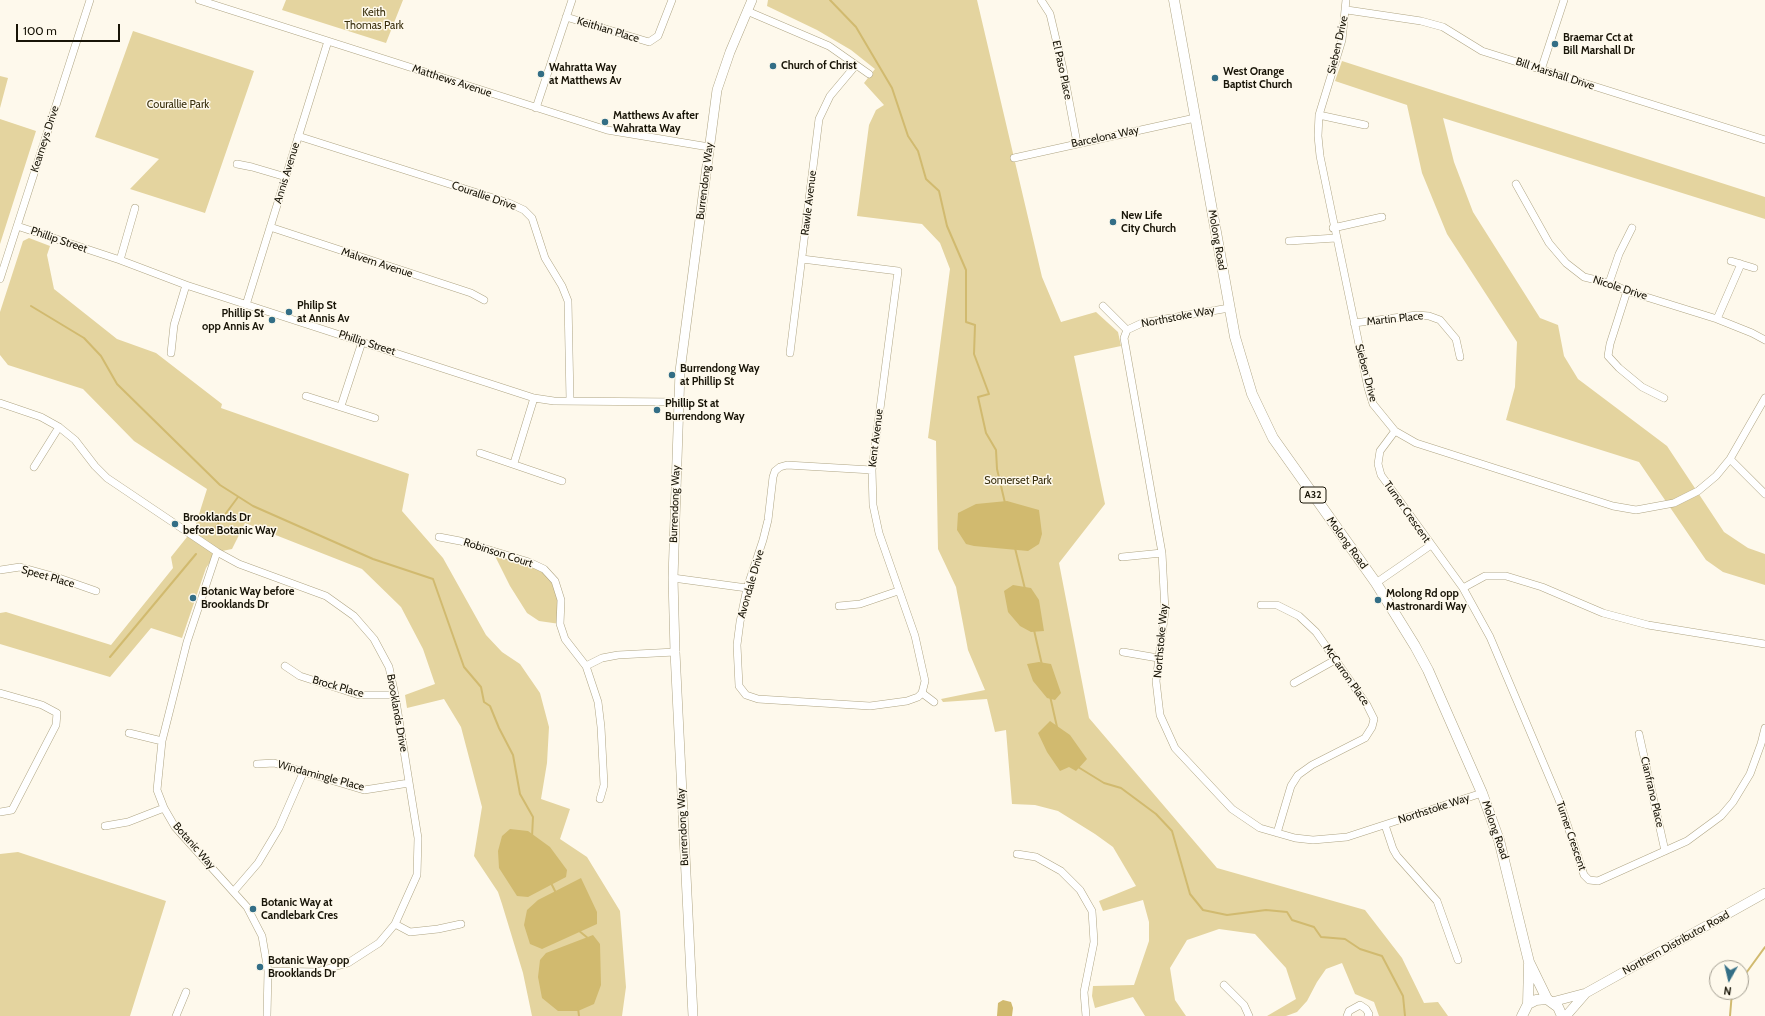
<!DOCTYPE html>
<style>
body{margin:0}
#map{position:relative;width:1765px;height:1016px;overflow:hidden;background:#fef9ec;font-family:Cabin,sans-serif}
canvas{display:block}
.north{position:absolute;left:1709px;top:960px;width:40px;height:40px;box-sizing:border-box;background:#fef9ec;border:1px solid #a29d90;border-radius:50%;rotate:188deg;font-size:11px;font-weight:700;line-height:16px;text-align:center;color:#181407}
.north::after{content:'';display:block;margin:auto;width:14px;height:18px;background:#336e86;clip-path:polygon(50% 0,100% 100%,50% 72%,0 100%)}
.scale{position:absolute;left:16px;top:24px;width:104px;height:18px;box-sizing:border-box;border:2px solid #181407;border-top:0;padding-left:5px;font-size:12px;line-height:14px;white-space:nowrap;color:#181407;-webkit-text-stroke:3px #fef9ec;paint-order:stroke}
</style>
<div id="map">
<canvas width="1765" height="1016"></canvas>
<div class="north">N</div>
<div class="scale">100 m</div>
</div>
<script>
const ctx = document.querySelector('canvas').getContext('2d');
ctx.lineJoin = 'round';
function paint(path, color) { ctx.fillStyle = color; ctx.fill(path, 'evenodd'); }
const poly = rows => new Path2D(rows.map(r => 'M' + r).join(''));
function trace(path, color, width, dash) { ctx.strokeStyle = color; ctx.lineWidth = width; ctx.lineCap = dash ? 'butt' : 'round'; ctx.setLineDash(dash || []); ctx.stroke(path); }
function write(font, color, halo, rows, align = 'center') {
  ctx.font = font + ' Cabin,sans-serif'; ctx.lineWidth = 3; ctx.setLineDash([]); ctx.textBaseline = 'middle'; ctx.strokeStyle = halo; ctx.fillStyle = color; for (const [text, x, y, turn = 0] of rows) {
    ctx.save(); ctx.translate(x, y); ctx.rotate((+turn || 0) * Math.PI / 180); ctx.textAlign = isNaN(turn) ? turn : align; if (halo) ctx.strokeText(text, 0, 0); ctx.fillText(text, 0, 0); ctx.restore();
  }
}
const green = poly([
 [286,0,403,0,386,43,282,10],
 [768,0,977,0,1042,277,1061,322,1096,312,1118,332,1121,346,1074,356,1105,504,1059,563,1089,718,1217,868,1365,910,1402,958,1424,1003,1438,1002,1448,1016,1379,1016,1374,1002,1355,994,1342,963,1326,969,1317,982,1307,1001,1297,1012,1286,1016,1267,1016,1296,999,1286,968,1255,934,1219,929,1187,940,1170,968,1175,1000,1186,1016,1145,1016,1133,997,1095,1008,1092,996,1093,986,1134,985,1149,941,1149,922,1143,900,1103,911,1099,901,1136,886,1113,847,1095,834,1058,811,1035,805,1012,804,1006,730,995,732,987,699,943,702,941,699,985,690,968,650,956,587,938,549,936,441,928,438,950,269,940,243,922,224,857,216,869,125,876,110,884,105,864,83,875,69,851,50,817,30,767,6],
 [133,31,254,71,205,213,130,189,159,159,95,137],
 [1342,61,1765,197,1765,219,1443,118,1454,162,1473,212,1540,318,1558,325,1564,356,1578,379,1667,446,1724,532,1748,548,1765,554,1765,585,1723,572,1706,560,1639,462,1506,420,1515,387,1517,342,1447,234,1422,173,1407,105,1335,81],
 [0,76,8,78,0,108],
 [0,119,36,131,0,244],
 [29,238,50,246,47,255,54,289,117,339,156,353,222,404,221,408,409,474,402,511,443,558,486,635,502,652,520,664,540,693,549,727,547,763,541,799,570,809,560,839,587,857,620,911,626,987,622,1016,532,1016,523,973,502,904,498,892,474,856,482,807,461,727,444,699,407,708,405,695,435,684,423,649,401,607,362,569,245,523,232,549,217,552,206,568,182,638,151,628,110,677,0,644,0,613,6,612,111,645,173,568,171,557,195,527,207,489,134,441,83,389,8,365,0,355,0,312,23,241],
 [492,550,529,562,555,581,560,624,539,621,527,613,510,586],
 [18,852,166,901,130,1016,0,1016,0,854]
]);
const water = poly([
 [1007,501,1039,510,1042,534,1039,544,1028,551,974,546,966,544,957,530,958,513,976,504],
 [1013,585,1031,588,1039,600,1044,631,1031,632,1020,626,1008,612,1004,591],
 [1039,662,1051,664,1061,693,1055,700,1047,698,1033,681,1027,664],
 [1050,721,1070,735,1087,759,1076,771,1069,767,1060,771,1047,752,1038,733],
 [510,829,528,831,550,847,567,870,566,877,528,897,517,896,499,868,498,851,502,836],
 [581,878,597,912,597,924,542,949,530,944,524,925,527,910,538,900],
 [593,935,600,944,601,985,594,1004,578,1011,558,1011,542,998,538,977,540,960,546,953],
 [1003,1000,1011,1002,1013,1008,1012,1016,997,1016,998,1003]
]);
const stream = poly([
 [830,0,856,27,892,88,908,136,918,151,926,179,939,191,947,226,966,270,966,322,975,325,974,354,989,394,978,397,986,433,996,450,997,469,1005,503],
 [31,306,84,338,101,356,117,384,220,485,253,506,373,559,433,579,464,667,481,687,484,702,490,706,499,728,513,755,520,794,533,817,532,837],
 [215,528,238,497],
 [1015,548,1025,589],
 [1034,630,1042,665],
 [110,657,196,554],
 [1050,696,1057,727],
 [1078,767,1104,783,1121,788,1156,814,1172,831,1190,894,1203,910,1227,915,1266,910,1287,912,1292,920,1314,927,1321,937,1345,939,1360,949,1382,956,1403,996,1405,1016],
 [551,883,556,893],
 [578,930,589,939],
 [1741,980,1765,947],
 [578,1008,579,1016],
 [1730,1016,1732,992]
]);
const minor = poly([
 [199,0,607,130,709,147],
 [1041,0,1050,14,1063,69,1077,143],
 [1346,0,1342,40,1319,115,1318,136,1320,156,1368,388,1373,404,1395,431,1416,443,1613,506,1636,510,1674,503,1698,491,1716,476,1730,459,1765,398],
 [1347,10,1421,21,1443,27,1482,51,1765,140],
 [747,11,829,46,869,74],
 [566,17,649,42,658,36,672,0],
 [1541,70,1564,0],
 [536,108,572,0],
 [1319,115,1365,125],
 [298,136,509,203,524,210,532,218,545,258,562,286,568,301,570,400],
 [1014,158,1195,118],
 [237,164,252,167,286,177],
 [1516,184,1549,243,1566,263,1584,277,1609,283,1627,291,1717,319,1752,333,1765,340],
 [17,226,120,260,186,285,534,398,554,401,678,402],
 [270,227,471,293,484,300],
 [1333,228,1382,217],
 [1289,241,1336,238],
 [802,259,898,271,872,470,873,505,879,533,915,636,925,681,922,693],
 [120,260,135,208],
 [1731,261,1754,268],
 [0,279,90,0],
 [1609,283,1619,254,1632,228],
 [1627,291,1610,344,1608,356,1619,368,1642,387,1664,398],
 [246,305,328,41],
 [1103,306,1127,330],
 [1229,308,1142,323,1127,330,1124,338,1162,553,1165,611,1156,681,1160,715,1175,748,1232,809,1260,828,1295,838,1313,840,1347,837,1482,793],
 [1717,319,1741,264],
 [1354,323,1417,315,1429,316,1440,320,1456,339,1460,357],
 [171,353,174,325,186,285],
 [790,353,819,119,830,96,856,65],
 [306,396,375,418],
 [0,403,41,417,59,427,75,440,95,466,107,478,217,552,239,564,326,596,354,616,374,639,389,667,395,695,418,838,417,875,395,924,379,943,348,963,316,972,268,971],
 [341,406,362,342],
 [1395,431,1380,451,1378,464,1381,475,1463,588,1490,637,1559,800,1584,875,1589,880,1598,881,1687,841,1721,816,1733,802,1750,774,1761,744,1765,728],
 [480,453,562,481],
 [1730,459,1765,494],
 [514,463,534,398],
 [34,467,59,427],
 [872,470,787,465,780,467,775,471,773,477,768,520,763,540,747,588,740,622,737,645,739,686,746,695,758,699,870,706,907,701,918,697,922,693,934,702],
 [439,537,460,541,529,562,544,569,555,581,561,600,560,624,565,639,586,666,598,702,601,727,604,785,600,799],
 [217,552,187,642,162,741,157,790,164,808,175,827,247,907,262,936,268,971,267,1016],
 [1122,557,1162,553],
 [0,570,20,567,56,577,96,591],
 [673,578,747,588],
 [1376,583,1431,545],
 [1463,588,1485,576,1506,576,1542,587,1603,613,1648,625,1765,644],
 [1261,605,1277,605,1299,616,1316,632,1367,705,1374,719,1372,727,1365,738,1312,765,1298,775,1291,786,1277,833],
 [839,606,860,604,898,591],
 [1123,652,1158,658],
 [285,666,300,676,359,695,395,695],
 [586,666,602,658,618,655,675,652],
 [1294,683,1335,660],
 [0,693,42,705,57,713,56,725,12,810,0,812],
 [129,733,162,741],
 [1639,734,1665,851],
 [257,764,274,763,364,790,409,783],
 [1385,825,1393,849,1397,856,1437,901,1458,960],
 [105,826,128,822,164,808],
 [1017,854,1036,857,1061,871,1080,890,1092,911,1094,942,1084,992,1086,1016],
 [234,891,258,863,279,828,303,773],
 [395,924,410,932,438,929,461,924],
 [1224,985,1244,1005,1249,1016],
 [176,1016,186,992],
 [1347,1016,1349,1011,1360,1005,1366,1009,1369,1014,1368,1016]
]);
const major = poly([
 [1552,1002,1586,993,1765,893],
 [693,1016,675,652,673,578,680,371,717,90,730,52,752,0],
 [1566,1016,1586,993]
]);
const highway = poly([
 [1174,0,1235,337,1252,394,1273,438,1376,583,1415,646,1428,670,1482,793,1499,840,1529,962,1547,999],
 [1528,1004,1529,964],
 [1522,1016,1528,1004,1536,1000,1547,999,1558,1007,1562,1016]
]);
const markers = [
 [1555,44,4,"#336e86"],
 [773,66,4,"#336e86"],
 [541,74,4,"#336e86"],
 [1215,78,4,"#336e86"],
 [605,122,4,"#336e86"],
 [1113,222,4,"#336e86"],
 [289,312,4,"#336e86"],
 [272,320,4,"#336e86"],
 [672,375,4,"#336e86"],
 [657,410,4,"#336e86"],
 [175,524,4,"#336e86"],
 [193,598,4,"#336e86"],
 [1378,600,4,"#336e86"],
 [253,909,4,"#336e86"],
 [260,967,4,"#336e86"]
];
const shields = [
 [1313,495,26]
];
const shieldNames = [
 ["A32",1313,495]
];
const parkNames = [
 ["Keith",374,13],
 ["Thomas Park",374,26],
 ["Courallie Park",178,105],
 ["Somerset Park",1018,481]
];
const streetNames = [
 ["Keithian Place",608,30,17],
 ["Sieben Drive",1338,45,-77],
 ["El Paso Place",1062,70,78],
 ["Bill Marshall Drive",1555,74,18],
 ["Matthews Avenue",452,81,18],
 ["Barcelona Way",1105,137,-12],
 ["Kearneys Drive",45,139,-72],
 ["Annis Avenue",287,173,-73],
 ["Burrendong Way",705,181,-83],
 ["Courallie Drive",484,196,19],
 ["Rawle Avenue",809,203,-83],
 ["Phillip Street",59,240,19],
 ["Molong Road",1217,240,80],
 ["Malvern Avenue",377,263,18],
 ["Nicole Drive",1620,288,18],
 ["Northstoke Way",1178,317,-11],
 ["Martin Place",1395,319,-6],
 ["Phillip Street",367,343,18],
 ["Sieben Drive",1366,373,75],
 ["Kent Avenue",876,438,-83],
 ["Burrendong Way",675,504,-88],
 ["Turner Crescent",1407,512,55],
 ["Molong Road",1347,543,54],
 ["Robinson Court",498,553,18],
 ["Speet Place",48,577,16],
 ["Avondale Drive",751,584,-74],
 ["Northstoke Way",1161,641,-85],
 ["McCarron Place",1346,675,55],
 ["Brock Place",338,687,16],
 ["Brooklands Drive",397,713,80],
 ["Windamingle Place",321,776,15],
 ["Cianfrano Place",1652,792,77],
 ["Northstoke Way",1434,809,-18],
 ["Burrendong Way",683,827,-93],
 ["Molong Road",1495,830,71],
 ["Turner Crescent",1571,836,71],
 ["Botanic Way",194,846,49],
 ["Northern Distributor Road",1676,943,-29]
];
const poiNames = [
 ["Braemar Cct at",1563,38],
 ["Bill Marshall Dr",1563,51],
 ["Church of Christ",781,66],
 ["Wahratta Way",549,68],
 ["at Matthews Av",549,81],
 ["West Orange",1223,72],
 ["Baptist Church",1223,85],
 ["Matthews Av after",613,116],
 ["Wahratta Way",613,129],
 ["New Life",1121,216],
 ["City Church",1121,229],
 ["Philip St",297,306],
 ["at Annis Av",297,319],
 ["Phillip St",264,314,"right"],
 ["opp Annis Av",264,327,"right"],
 ["Burrendong Way",680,369],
 ["at Phillip St",680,382],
 ["Phillip St at",665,404],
 ["Burrendong Way",665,417],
 ["Brooklands Dr",183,518],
 ["before Botanic Way",183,531],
 ["Botanic Way before",201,592],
 ["Brooklands Dr",201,605],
 ["Molong Rd opp",1386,594],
 ["Mastronardi Way",1386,607],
 ["Botanic Way at",261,903],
 ["Candlebark Cres",261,916],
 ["Botanic Way opp",268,961],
 ["Brooklands Dr",268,974]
];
paint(green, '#e4d49f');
paint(water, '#d1ba6f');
trace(stream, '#d1ba6f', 2);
trace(minor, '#afa584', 8);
trace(major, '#afa584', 10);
trace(highway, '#afa584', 11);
trace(minor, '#fff', 7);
trace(major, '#fff', 9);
trace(highway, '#fff', 10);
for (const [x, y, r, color] of markers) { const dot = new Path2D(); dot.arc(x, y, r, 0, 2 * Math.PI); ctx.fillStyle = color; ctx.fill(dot); trace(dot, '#fef9ec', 1.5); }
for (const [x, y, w] of shields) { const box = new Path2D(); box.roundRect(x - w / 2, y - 8, w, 16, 3); ctx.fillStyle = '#fef9ec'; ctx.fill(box); trace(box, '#181407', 1); }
write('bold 10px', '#181407', null, shieldNames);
write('11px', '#382e0c', '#fef9ec', parkNames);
write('11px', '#181407', '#fef9ec', streetNames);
write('bold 11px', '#181407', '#fef9ec', poiNames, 'left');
</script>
